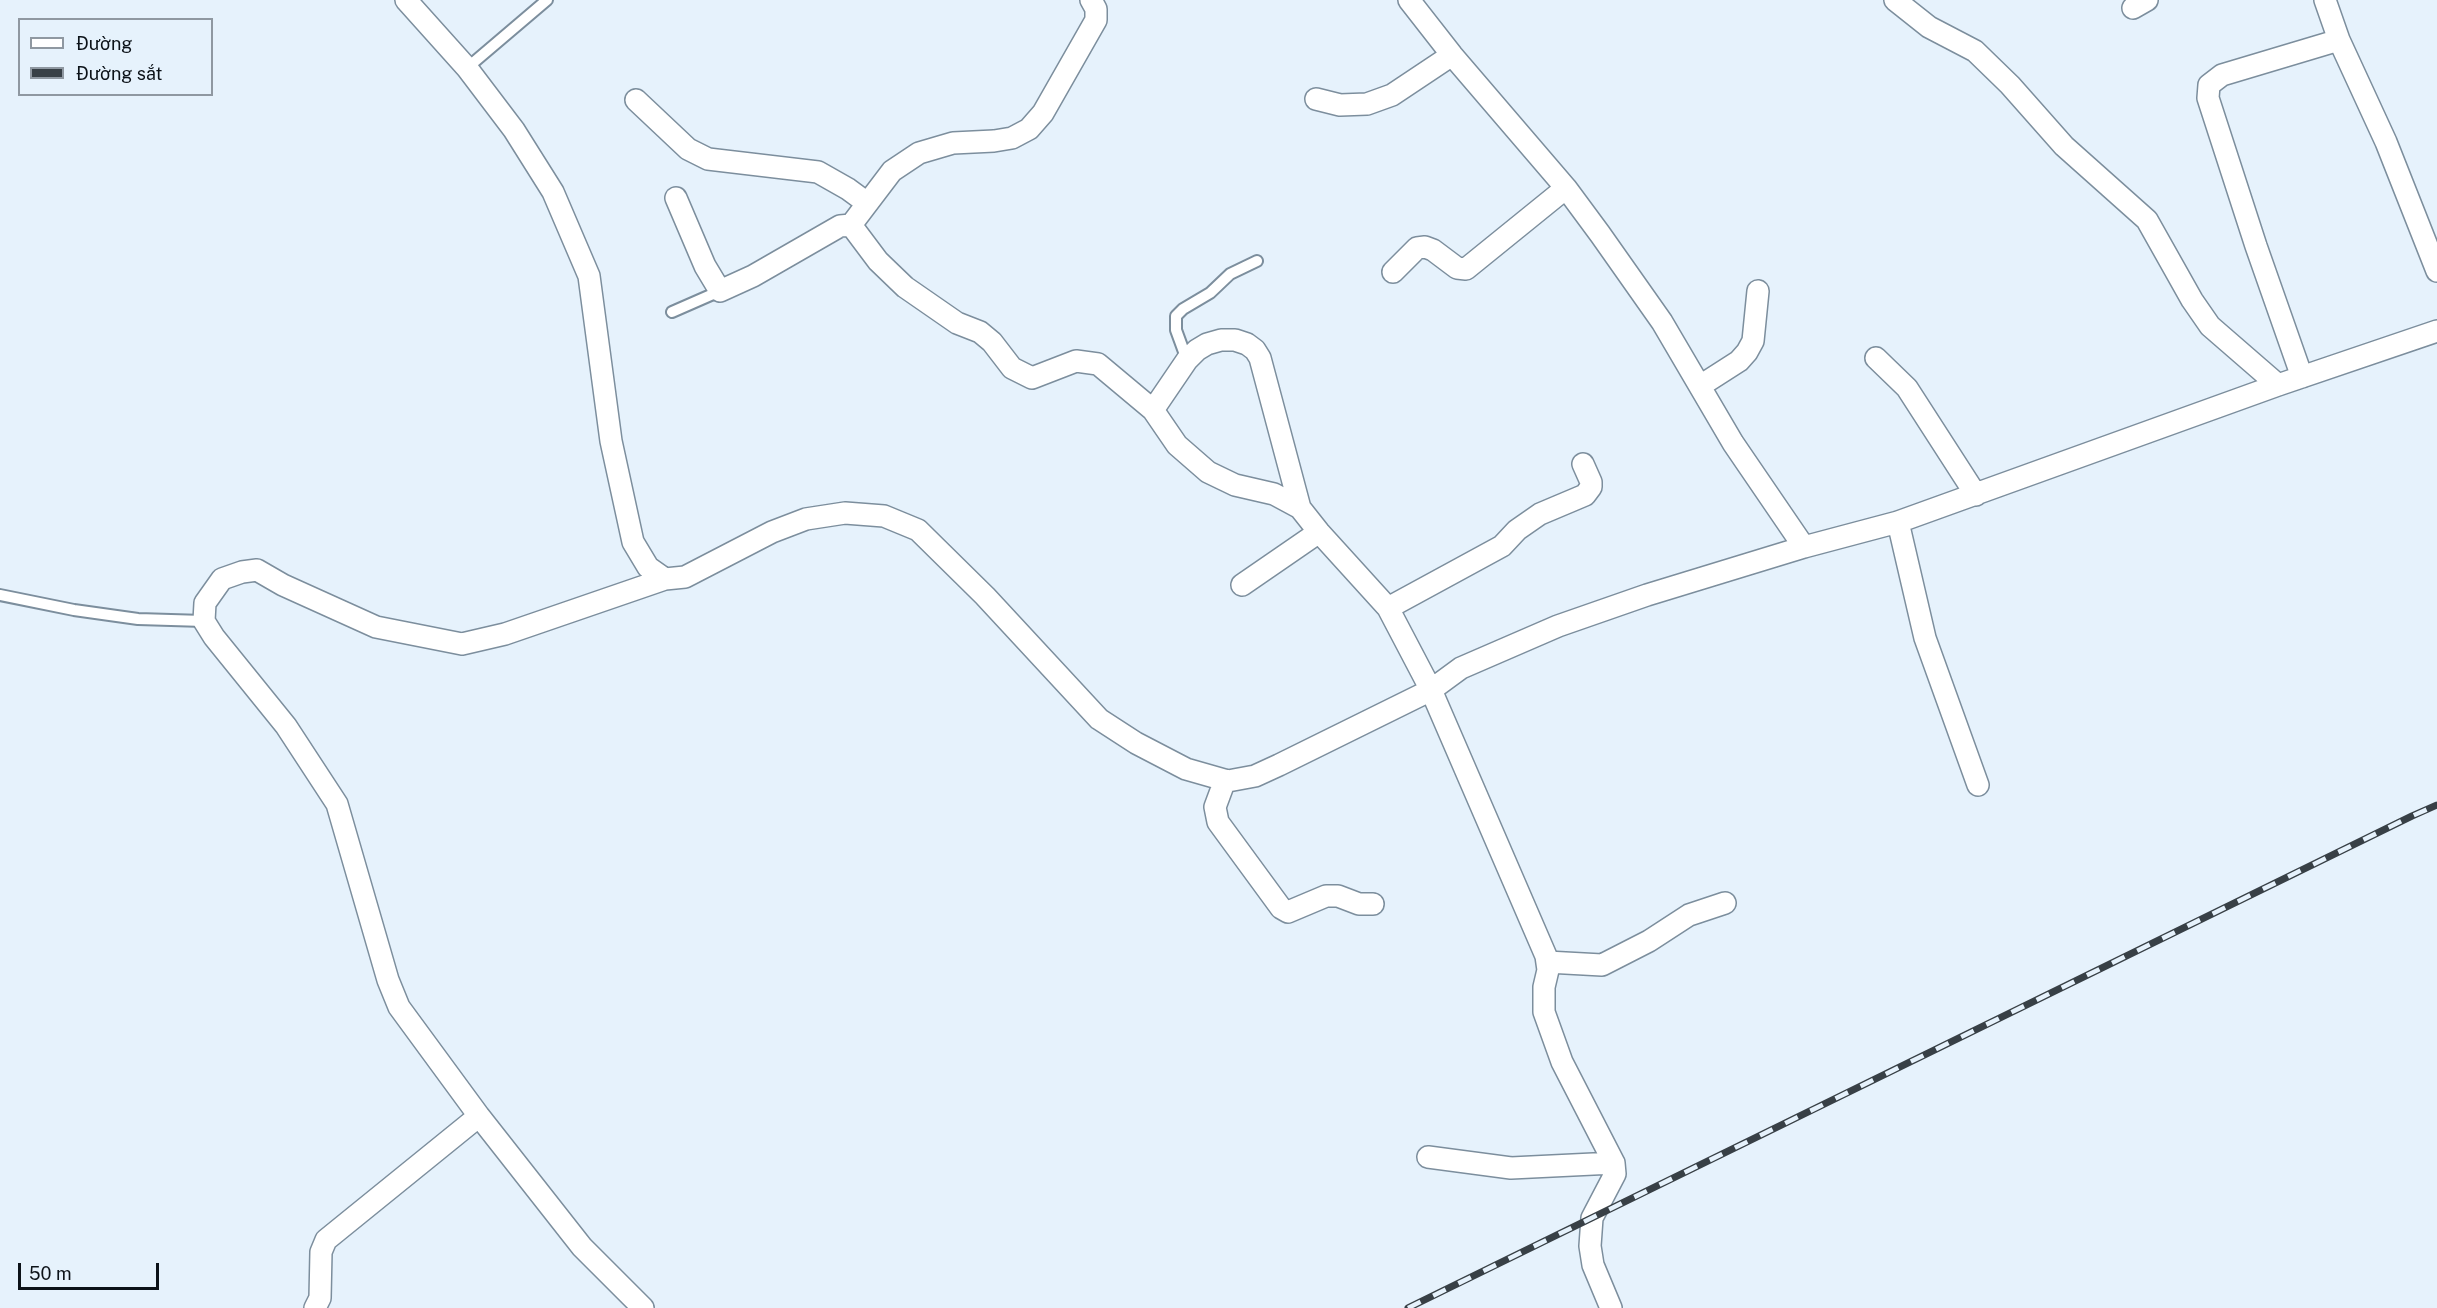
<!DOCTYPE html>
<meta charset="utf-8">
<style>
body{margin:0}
#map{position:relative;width:2437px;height:1308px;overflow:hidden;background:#e6f2fc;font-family:"Public Sans",sans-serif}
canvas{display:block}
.legend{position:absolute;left:18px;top:18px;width:195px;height:78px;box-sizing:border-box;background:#e6f2fc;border:2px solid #8f98a1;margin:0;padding:8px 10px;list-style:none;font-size:18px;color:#0c1218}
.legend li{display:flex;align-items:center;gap:12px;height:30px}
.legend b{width:30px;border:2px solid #8f98a1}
.scale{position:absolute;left:18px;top:1263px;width:141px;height:27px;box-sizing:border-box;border:3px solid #0c1218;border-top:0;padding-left:8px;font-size:18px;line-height:21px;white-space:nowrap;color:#0c1218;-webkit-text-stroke:4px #e6f2fc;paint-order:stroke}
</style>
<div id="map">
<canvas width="2437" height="1308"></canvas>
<ul class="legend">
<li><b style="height:8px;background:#fff"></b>Đường</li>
<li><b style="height:8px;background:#384046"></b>Đường sắt</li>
</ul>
<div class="scale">50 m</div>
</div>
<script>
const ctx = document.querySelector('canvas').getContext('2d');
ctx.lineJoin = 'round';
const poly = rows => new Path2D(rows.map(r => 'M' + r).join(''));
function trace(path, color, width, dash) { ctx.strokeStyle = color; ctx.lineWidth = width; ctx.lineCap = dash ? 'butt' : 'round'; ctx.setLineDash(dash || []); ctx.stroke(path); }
const service = poly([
 [467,68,547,0],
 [672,312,720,291],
 [1187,360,1176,330,1176,316,1183,309,1210,293,1230,274,1257,261],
 [0,595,74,610,138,619,204,621]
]);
const minor = poly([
 [406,0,467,68,514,130,553,192,589,276,611,441,633,542,648,567,665,579,685,577,772,532,806,519,845,513,884,516,918,530,985,596,1099,719,1136,743,1186,769,1228,781,1255,776,1279,765,1431,690,1461,668,1558,626,1647,595,1804,547],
 [1409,0,1452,55,1566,188,1600,234,1662,322,1733,443,1804,547,1898,522,2278,385,2437,331],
 [1895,0,1929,27,1975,51,2010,85,2064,146,2147,220,2192,300,2210,326,2278,385],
 [2325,0,2339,40,2386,142,2437,271],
 [2133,8,2147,0],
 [1316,99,1340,105,1367,104,1392,95,1452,55],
 [636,100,688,149,708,159,818,172,848,189,867,203],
 [676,198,705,266,720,291,753,276,840,226,851,225,878,261,905,287,957,323,980,332,992,342,1012,368,1032,378,1076,361,1098,364,1153,410,1177,445,1208,472,1235,485,1274,494,1300,508,1319,532,1388,608,1431,690,1546,956,1548,970,1544,987,1544,1012,1562,1062,1614,1163,1615,1174,1592,1218,1590,1246,1593,1265,1611,1308],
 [851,225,892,171,919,153,953,143,994,141,1012,138,1029,129,1043,113,1096,20,1096,9,1091,0],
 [1393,272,1417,248,1425,247,1433,250,1457,268,1466,269,1566,188],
 [1876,358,1907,388,1976,495],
 [2302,377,2256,246,2208,98,2209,85,2222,75,2339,40],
 [1700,386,1739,361,1747,352,1753,341,1758,291],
 [1153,410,1187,360,1197,350,1207,344,1221,340,1235,340,1247,344,1255,350,1260,358,1300,508],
 [1898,522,1925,638,1978,785],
 [1242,585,1319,532],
 [1388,608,1502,546,1517,530,1540,514,1585,495,1591,487,1591,482,1583,464],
 [1225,780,1215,807,1218,822,1281,908,1288,912,1326,896,1338,896,1359,904,1373,904],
 [1547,962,1602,965,1649,941,1689,915,1725,903],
 [1428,1157,1511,1168,1614,1163],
 [315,1308,320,1298,321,1252,326,1240,479,1116],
 [643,1308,582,1247,479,1116,399,1007,388,980,337,804,286,726,214,637,204,621,205,603,222,579,242,572,257,570,283,585,376,627,462,644,505,634,665,579]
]);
const rail = poly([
 [1408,1308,2412,816,2437,805]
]);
trace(service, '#7c8e9d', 14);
trace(minor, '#7c8e9d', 24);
trace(service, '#fff', 10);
trace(minor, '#fff', 21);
trace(rail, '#384046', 7);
trace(rail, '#e6f2fc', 4.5, [14]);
</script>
